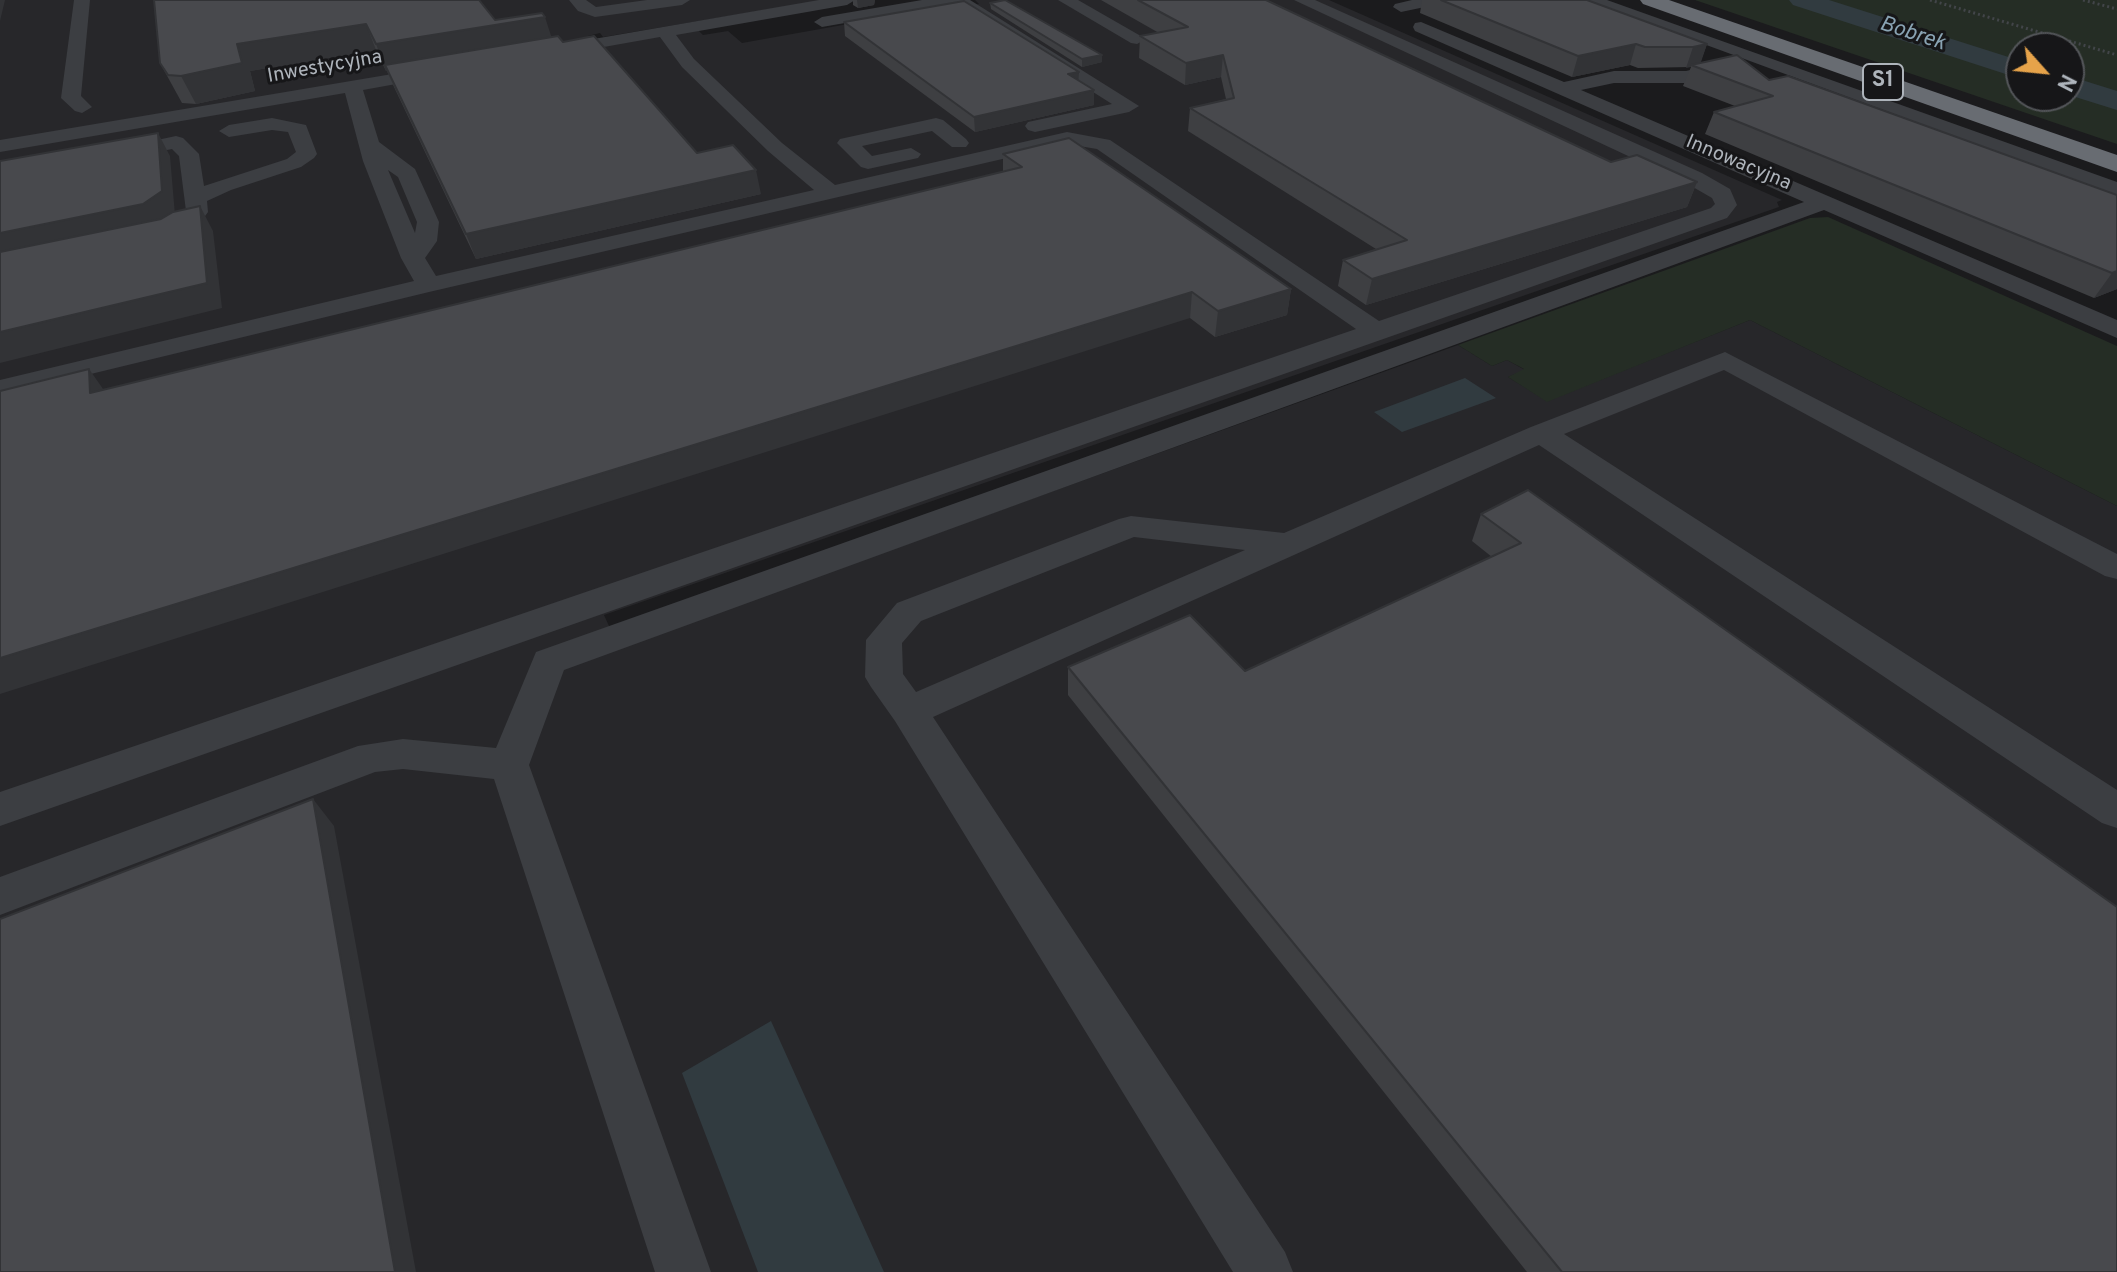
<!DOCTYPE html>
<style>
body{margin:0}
#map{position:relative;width:2117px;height:1272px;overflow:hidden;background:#1b1b1d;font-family:Overpass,sans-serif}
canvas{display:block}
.north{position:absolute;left:2005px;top:32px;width:80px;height:80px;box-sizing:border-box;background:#161618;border:2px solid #535559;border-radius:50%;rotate:117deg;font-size:22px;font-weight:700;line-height:32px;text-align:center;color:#aeb4bb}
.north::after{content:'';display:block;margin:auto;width:28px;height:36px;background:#e6a34a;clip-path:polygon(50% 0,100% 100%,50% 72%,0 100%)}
</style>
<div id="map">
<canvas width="2117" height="1272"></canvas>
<div class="north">N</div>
</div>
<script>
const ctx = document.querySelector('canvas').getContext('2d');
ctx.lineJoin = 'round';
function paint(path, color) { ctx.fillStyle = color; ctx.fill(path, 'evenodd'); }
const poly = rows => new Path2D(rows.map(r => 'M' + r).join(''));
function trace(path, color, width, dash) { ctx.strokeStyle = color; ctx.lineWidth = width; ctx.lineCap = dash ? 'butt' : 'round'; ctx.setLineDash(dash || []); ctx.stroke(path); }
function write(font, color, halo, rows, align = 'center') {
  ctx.font = font + ' Overpass,sans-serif'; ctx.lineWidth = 6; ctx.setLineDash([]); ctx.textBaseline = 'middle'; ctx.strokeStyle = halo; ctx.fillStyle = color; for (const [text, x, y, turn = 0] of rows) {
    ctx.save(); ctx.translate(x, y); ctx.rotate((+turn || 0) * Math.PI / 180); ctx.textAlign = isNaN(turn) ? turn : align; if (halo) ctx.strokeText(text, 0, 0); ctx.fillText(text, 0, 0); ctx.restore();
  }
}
const built = poly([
 [0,0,825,0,603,37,600,33,588,36,601,40,692,24,703,35,728,31,742,43,954,5,958,8,979,4,975,0,1329,0,1782,200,1777,202,1779,207,604,615,619,648,1458,345,1492,366,1507,360,1525,370,1508,377,1547,401,1750,320,2117,506,2117,1272,0,1272]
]);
const green = poly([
 [1695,0,2117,0,2117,144],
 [2021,48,2069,48,2069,96,2021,96],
 [1828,217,2117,346,2117,506,1750,320,1547,402,1508,377,1524,369,1507,360,1492,366,1458,345,1810,218]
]);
const water = poly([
 [1465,378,1496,398,1402,432,1374,412],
 [771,1021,884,1272,758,1272,682,1073]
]);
const river = poly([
 [1789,0,1829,0,2021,61,2021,79,1793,5,1789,0],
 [2069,76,2117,91,2117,110,2069,95,2069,76]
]);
const path = poly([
 [1930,0,2117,55],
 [2083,0,2117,9]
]);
const minor = poly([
 [74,0,90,0,81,96,92,107,82,113,75,111,61,98,74,0],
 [569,0,586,0,596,7,647,0,690,0,682,5,595,17,578,11,569,0],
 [819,0,855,0,847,5,676,35,694,59,782,143,835,185,1067,132,1110,140,1379,321,1711,208,1715,204,1712,198,1686,183,1294,0,1315,0,1702,173,1730,189,1737,205,1727,218,0,826,0,792,1356,329,1097,149,1067,144,429,292,0,396,0,380,414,281,401,258,363,161,345,93,0,152,0,140,440,66,446,67,449,71,446,75,363,90,379,142,415,169,439,222,437,241,425,258,436,276,814,190,768,151,682,67,660,37,553,56,544,51,553,46,819,0],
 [388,170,398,177,417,222,415,233,388,170],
 [922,0,970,0,1139,106,1129,112,1035,132,1028,130,1025,126,1028,122,1112,104,954,4,822,27,814,22,822,17,922,0],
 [1058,0,1078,0,1146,39,1137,44,1131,43,1058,0],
 [1412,0,1446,0,1444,3,1401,12,1393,7,1395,4,1412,0],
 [1584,0,1607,0,2117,182,2117,196,1584,0],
 [1421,22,1564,82,1614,71,1686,71,1734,60,1740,61,1743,65,1740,69,1686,83,1614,83,1581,90,2117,320,2117,338,1824,210,564,670,529,765,711,1272,655,1272,494,779,403,769,375,772,0,915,0,877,358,746,403,739,496,748,536,652,1804,202,1415,31,1413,27,1415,23,1421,22],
 [272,118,306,125,317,154,314,158,301,167,231,190,207,201,208,212,197,227,170,242,154,242,150,237,154,232,186,211,179,156,172,149,117,160,110,158,107,154,110,150,176,136,183,138,199,154,204,186,287,159,296,152,288,132,272,130,229,137,219,131,229,125,272,118],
 [936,118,943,120,966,139,969,143,966,147,952,147,932,131,862,146,872,156,911,148,921,154,918,158,868,169,861,167,837,143,840,139,936,118],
 [1725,352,2117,554,2117,579,2105,576,1724,370,1564,434,2117,790,2117,828,2102,823,1539,445,933,717,1285,1252,1293,1272,1233,1272,895,721,871,687,865,677,866,640,897,603,1119,519,1131,516,1284,533,1531,427,1725,352],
 [1134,537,1245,550,916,692,903,674,902,643,921,621,1134,537]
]);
const highway = poly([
 [1640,0,1669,0,2117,155,2117,172,1643,4,1640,0]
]);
const wall = poly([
 [154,0,495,20,551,37,563,42,697,153,761,194,476,259,394,87,387,71,386,71,376,50,250,71,255,91,196,104,182,103,160,63],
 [853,0,875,0,874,5,858,8,853,5],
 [1101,0,1266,0,1611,162,1697,182,1687,207,1366,305,1338,286,1343,260,1376,249,1188,131,1190,108,1226,99,1221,77,1185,85,1139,58,1140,36,1159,33],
 [1422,0,1587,0,1707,44,1700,63,1769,80,2117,195,2117,289,2094,298,1705,134,1714,112,1735,106,1683,86,1691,67,1638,68,1630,65,1572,77,1420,13],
 [990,3,1102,62,1082,67,991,9],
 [844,22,1079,72,1078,81,1094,105,975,132,845,36],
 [1003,154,1291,289,1287,315,1215,337,1190,318,103,390,1003,172],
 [1481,514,2117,907,2117,1272,1527,1272,1068,695,1068,667,1245,671,1492,557,1472,541]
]);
const shadedWall = poly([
 [0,0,5,0,0,21],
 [857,0,875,0,874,5,858,8],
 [545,17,553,42,386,71,376,44],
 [366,24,376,50,250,71,255,91,196,104,181,76,237,44],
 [1636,44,1630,65,1572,77,1578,56],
 [1707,44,1700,65,1691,65,1691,67,1686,68,1693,47],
 [1102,55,1102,62,1082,67,1082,59],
 [1223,55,1221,77,1185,85,1186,63],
 [1079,72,1078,86,1068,74],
 [1094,90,1094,105,975,132,974,117],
 [158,133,170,156,175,215,0,262,0,233],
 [756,170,761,194,476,259,466,234],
 [1697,182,1687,207,1366,305,1372,279],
 [200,206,213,231,222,308,0,363,0,332],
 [2117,271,2117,289,2094,298,2112,273],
 [1291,289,1287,315,1215,337,1218,311],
 [1192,292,1190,318,0,694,0,658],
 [89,369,108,396,90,393],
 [313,799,334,826,416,1272,395,1272]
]);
const building = poly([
 [154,0,479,0,495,20,542,13,545,17,376,44,366,24,237,44,242,63,181,76,168,75,160,63,154,0],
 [1005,0,1102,55,1082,59,990,3,1005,0],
 [1138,0,1266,0,1611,162,1637,155,1697,182,1372,279,1343,260,1407,240,1190,108,1234,98,1223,55,1186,63,1140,36,1188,27,1138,0],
 [1441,0,1587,0,1707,44,1693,47,1645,47,1636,44,1578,56,1441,0],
 [964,1,1079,72,1068,74,1094,90,974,117,844,22,964,1],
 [558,36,563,42,594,36,697,153,733,145,756,170,466,234,385,65,558,36],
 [1737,55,1769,80,1788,76,2117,195,2117,271,2112,273,1714,112,1773,96,1691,65,1737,55],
 [158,133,162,191,143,204,0,233,0,161,158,133],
 [1069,138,1291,289,1218,311,1192,292,0,658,0,391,89,369,90,393,1022,167,1003,154,1069,138],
 [200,206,207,283,0,332,0,252,161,219,173,212,200,206],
 [1528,490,2117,907,2117,1272,1562,1272,1068,667,1190,615,1245,671,1521,543,1481,514,1528,490],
 [313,799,395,1272,0,1272,0,919,313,799]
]);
const farStreetnames = [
 ["Inwestycyjna",325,68,-10],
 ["Innowacyjna",1738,164,23]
];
const farWaternames = [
 ["Bobrek",1912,35,18]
];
const shields = [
 [1883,82,40]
];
const shieldNames = [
 ["S1",1883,82]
];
paint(built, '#27272a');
paint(green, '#252d25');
paint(water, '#313b40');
paint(river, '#313b40');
trace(path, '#424549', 3, [2, 3]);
paint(minor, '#3c3e42');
paint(highway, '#686c72');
paint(wall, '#3e3f42');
paint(shadedWall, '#323336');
paint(building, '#48494d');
trace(building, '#323336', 2);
write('20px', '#aeb4bb', '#161618', farStreetnames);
write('italic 22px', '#89a3b3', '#161618', farWaternames);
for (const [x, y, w] of shields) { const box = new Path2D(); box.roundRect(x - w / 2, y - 18, w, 36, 6); ctx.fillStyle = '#161618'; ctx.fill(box); trace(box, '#aeb4bb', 2); }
write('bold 22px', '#aeb4bb', null, shieldNames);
</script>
